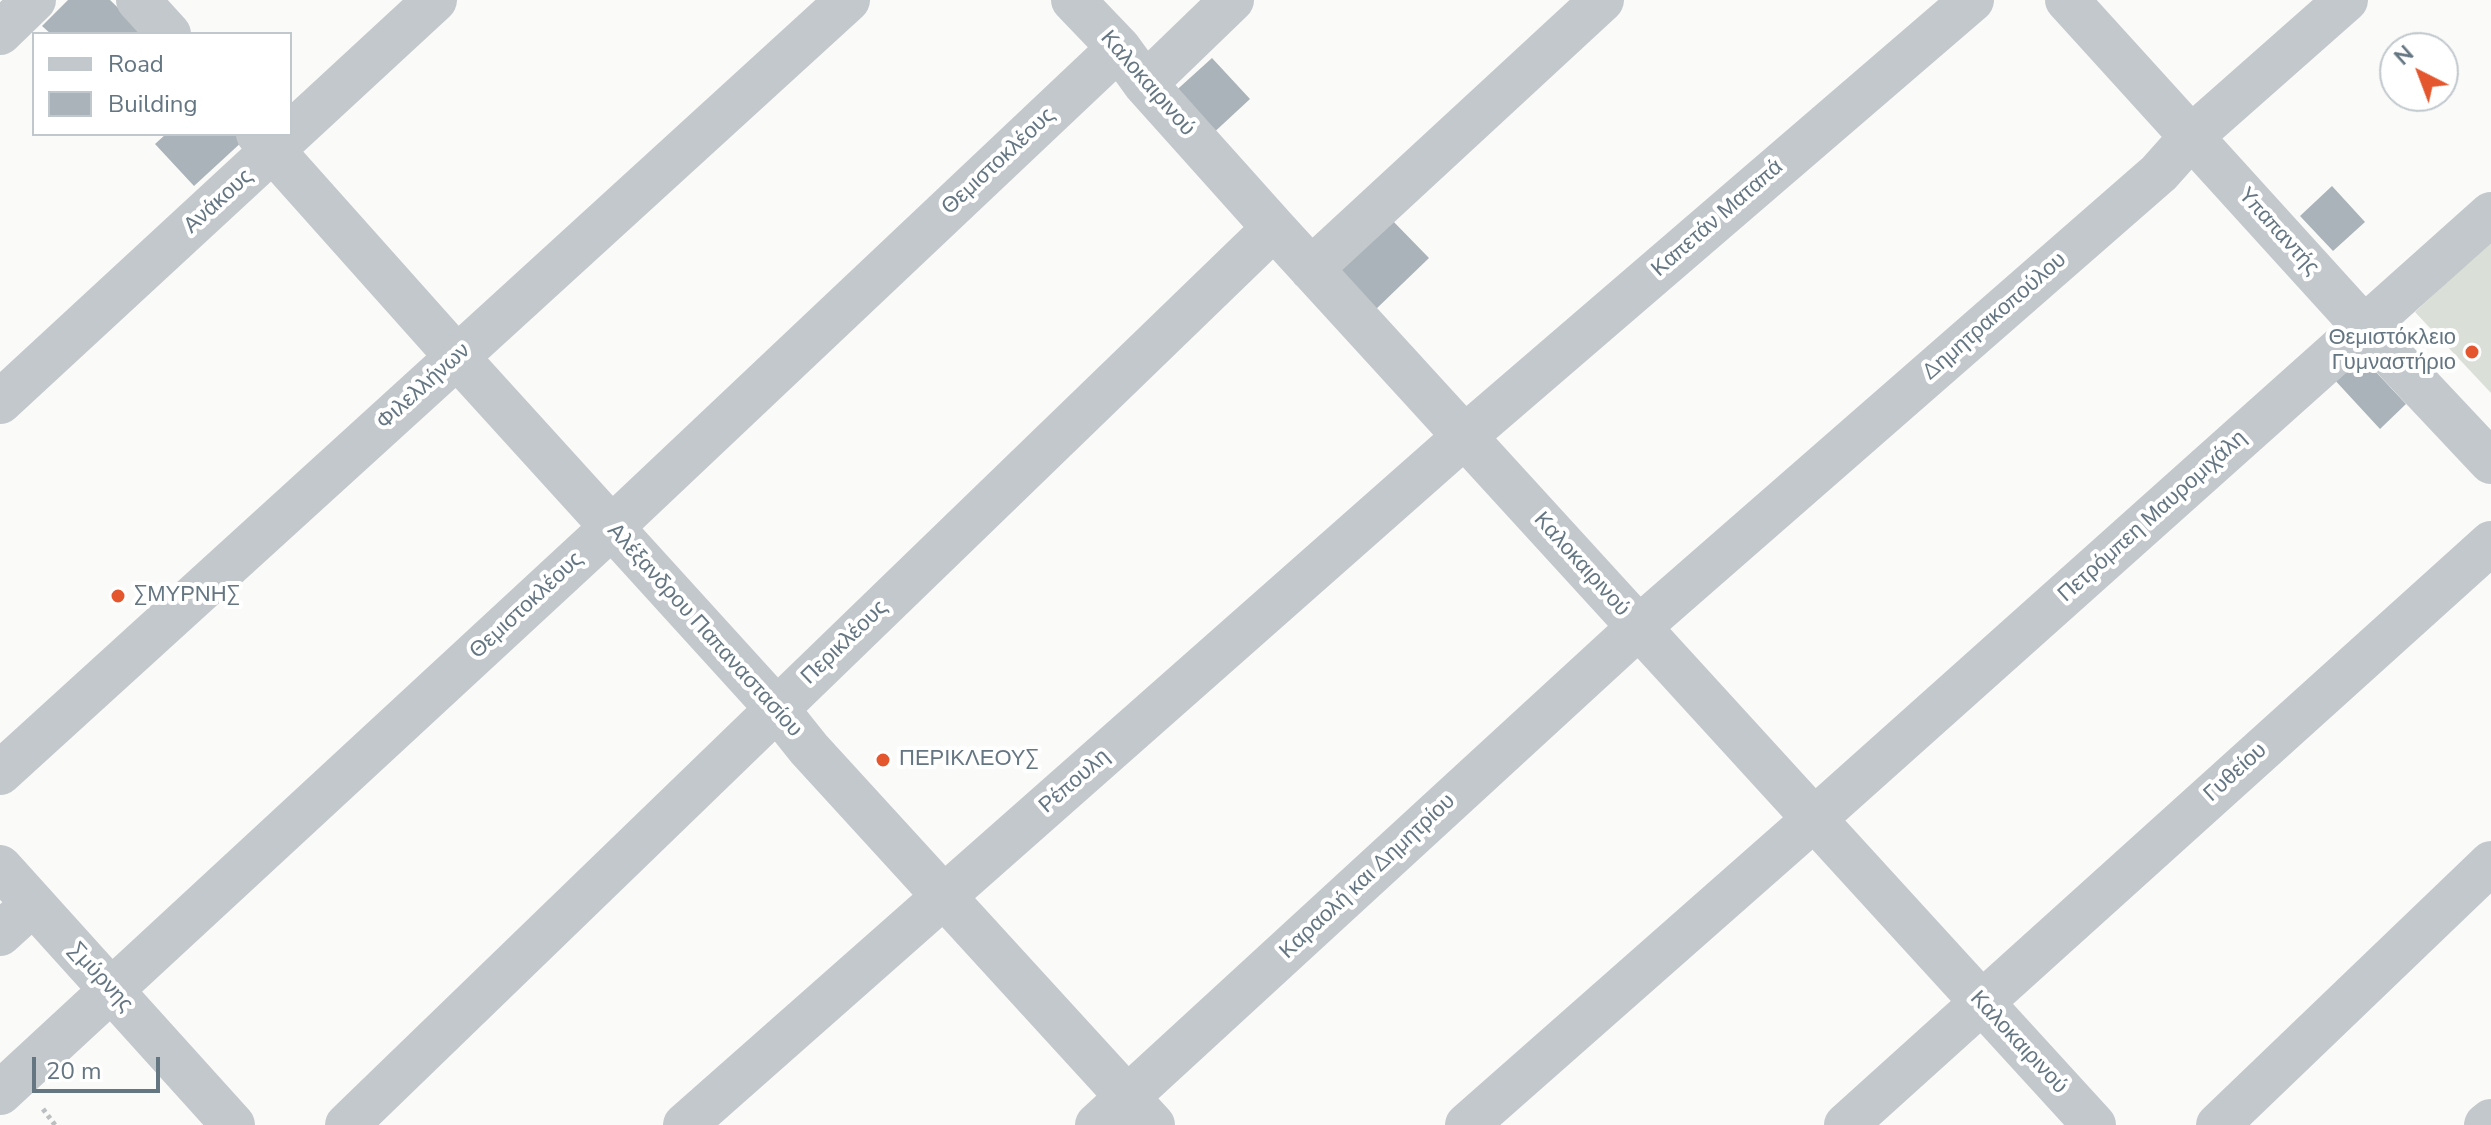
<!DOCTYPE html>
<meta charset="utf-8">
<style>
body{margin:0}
#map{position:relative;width:2491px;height:1125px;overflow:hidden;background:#fafaf8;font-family:"Nunito Sans",sans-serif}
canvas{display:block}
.legend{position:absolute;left:32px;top:32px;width:260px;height:104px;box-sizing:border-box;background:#fff;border:2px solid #c1c8cd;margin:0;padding:10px 14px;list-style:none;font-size:24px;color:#657683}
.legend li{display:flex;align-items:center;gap:16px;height:40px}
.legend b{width:40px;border:2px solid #c1c8cd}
.north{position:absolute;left:2379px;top:32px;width:80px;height:80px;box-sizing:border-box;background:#fff;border:2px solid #c1c8cd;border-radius:50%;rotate:318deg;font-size:22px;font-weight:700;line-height:32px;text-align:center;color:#657683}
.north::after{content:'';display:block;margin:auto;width:28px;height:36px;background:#e4572e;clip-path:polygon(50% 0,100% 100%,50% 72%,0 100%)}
.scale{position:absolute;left:32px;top:1057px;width:128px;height:36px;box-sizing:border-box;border:4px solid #657683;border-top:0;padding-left:10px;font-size:24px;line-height:28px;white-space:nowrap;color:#657683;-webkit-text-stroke:6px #fff;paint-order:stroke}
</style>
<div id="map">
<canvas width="2491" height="1125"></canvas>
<ul class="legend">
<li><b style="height:10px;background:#c3c8cc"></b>Road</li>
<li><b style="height:22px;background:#aab3b9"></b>Building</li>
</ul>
<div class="north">N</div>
<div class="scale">20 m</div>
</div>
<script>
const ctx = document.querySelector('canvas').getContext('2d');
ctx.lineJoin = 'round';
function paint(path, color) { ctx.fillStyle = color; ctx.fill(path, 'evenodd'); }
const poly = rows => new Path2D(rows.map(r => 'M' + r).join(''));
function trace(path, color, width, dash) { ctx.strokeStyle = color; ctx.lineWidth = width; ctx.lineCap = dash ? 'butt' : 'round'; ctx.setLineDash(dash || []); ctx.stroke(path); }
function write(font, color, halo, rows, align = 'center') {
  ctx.font = font + ' "Nunito Sans",sans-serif'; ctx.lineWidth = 8; ctx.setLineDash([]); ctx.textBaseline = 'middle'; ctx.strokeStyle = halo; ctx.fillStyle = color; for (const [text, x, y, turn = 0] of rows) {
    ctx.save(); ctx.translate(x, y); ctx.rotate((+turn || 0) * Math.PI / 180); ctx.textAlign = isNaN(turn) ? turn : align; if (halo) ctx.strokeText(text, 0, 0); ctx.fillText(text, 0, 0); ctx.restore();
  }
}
const green = poly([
 [2491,241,2491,393,2415,312]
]);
const building = poly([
 [68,0,110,0,145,34,51,34,42,26],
 [1212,58,1250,99,1209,137,1170,96],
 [166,134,238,134,244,140,194,186,155,144],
 [2332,186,2365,222,2333,251,2300,216],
 [1390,218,1429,258,1374,311,1335,271],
 [2358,353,2406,404,2380,429,2332,377]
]);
const path = poly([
 [43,1109,55,1125]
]);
const minor = poly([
 [138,0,169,34],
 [1073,0,1119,48,1145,84,1274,228,2094,1125],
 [2067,0,2365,328,2491,462],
 [0,33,34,0],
 [1145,84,1232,0],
 [258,134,457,357,848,0],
 [1311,269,1602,0],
 [0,402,435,0],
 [0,934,33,904],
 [0,1093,612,527,1119,48],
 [347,1125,1274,228],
 [685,1125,1464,437,1972,0],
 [1097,1125,1638,628,2159,173,2192,136,2346,0],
 [1467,1125,1813,820,2491,214],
 [1846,1125,2491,543],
 [2218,1125,2491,863],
 [2486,1125,2491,1121]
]);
const tertiary = poly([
 [0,773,457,357,777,709,809,749,1153,1125],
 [0,867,233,1125]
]);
const markers = [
 [2472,352,8,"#e4572e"],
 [118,596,8,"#e4572e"],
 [883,760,8,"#e4572e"]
];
const streetNames = [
 ["Καλοκαιρινού",1147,84,49],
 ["Θεμιστοκλέους",999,162,-43],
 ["Ανάκους",219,202,-42],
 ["Καπετάν Ματαπά",1718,219,-41],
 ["Υπαπαντής",2278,232,48],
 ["Δημητρακοπούλου",1995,317,-41],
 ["Φιλελλήνων",424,387,-42],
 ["Πετρόμπεη Μαυρομιχάλη",2153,517,-42],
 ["Καλοκαιρινού",1581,565,48],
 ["Θεμιστοκλέους",527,606,-43],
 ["Αλέξανδρου Παπαναστασίου",704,631,48],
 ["Περικλέους",845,643,-44],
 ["Γυθείου",2236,773,-42],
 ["Ρέπουλη",1075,782,-41],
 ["Καραολή και Δημητρίου",1368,877,-43],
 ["Σμύρνης",100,978,48],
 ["Καλοκαιρινού",2018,1043,47]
];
const poiNames = [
 ["Θεμιστόκλειο",2456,339,"right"],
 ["Γυμναστήριο",2456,364,"right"],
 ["ΣΜΥΡΝΗΣ",134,596],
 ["ΠΕΡΙΚΛΕΟΥΣ",899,760]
];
paint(green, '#dadfd7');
paint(building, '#aab3b9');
trace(path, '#bbbfc2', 5, [4, 4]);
trace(minor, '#c3c8cc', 44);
trace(tertiary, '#c3c8cc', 44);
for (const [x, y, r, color] of markers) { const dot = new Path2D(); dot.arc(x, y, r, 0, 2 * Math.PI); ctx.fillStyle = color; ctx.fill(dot); trace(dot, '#fff', 3); }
write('22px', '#657683', '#fff', streetNames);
write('22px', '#657683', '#fff', poiNames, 'left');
</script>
